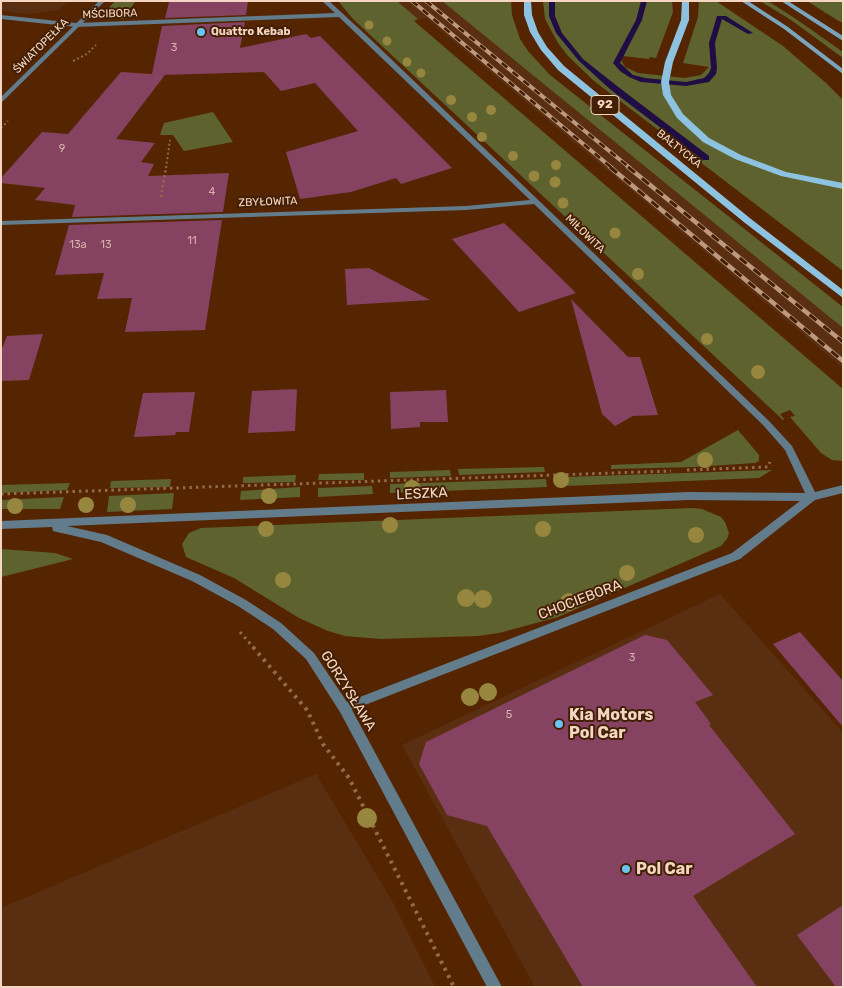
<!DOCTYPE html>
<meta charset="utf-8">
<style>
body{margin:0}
#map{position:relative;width:844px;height:988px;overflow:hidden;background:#542500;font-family:Rubik,sans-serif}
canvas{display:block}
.frame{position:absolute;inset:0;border:2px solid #f4d6c3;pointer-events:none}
</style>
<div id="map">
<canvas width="844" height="988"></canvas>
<div class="frame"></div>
</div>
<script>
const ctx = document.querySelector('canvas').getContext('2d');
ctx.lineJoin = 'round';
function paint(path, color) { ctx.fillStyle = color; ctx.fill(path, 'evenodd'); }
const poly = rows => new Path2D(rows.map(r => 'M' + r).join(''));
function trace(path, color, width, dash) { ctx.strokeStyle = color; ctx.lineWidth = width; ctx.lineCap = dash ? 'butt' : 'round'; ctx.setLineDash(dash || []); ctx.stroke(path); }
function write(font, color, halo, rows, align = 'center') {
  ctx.font = font + ' Rubik,sans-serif'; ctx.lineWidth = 4; ctx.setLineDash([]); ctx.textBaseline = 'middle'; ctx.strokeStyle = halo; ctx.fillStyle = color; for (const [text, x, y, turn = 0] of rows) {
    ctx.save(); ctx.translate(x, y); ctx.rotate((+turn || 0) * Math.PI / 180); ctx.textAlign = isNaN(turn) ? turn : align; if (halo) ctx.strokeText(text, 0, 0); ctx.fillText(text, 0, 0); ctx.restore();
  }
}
const built = poly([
 [1,1,68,1,59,10,29,14,1,11],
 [397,1,442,1,843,328,843,368,426,18,418,19],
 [720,594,843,733,843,987,535,987,402,745],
 [316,774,391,899,435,987,1,987,1,908]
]);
const green = poly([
 [115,1,141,1,135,2,129,10,127,10,124,19,115,18,107,13,107,10],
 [338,1,397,1,418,19,414,21,843,389,843,461,832,460,821,453,790,417,795,416,790,410,780,414,784,419,783,420,353,19],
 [442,1,511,1,512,15,520,39,528,51,550,75,843,307,843,328],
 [543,1,672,1,673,12,656,58,650,57,649,59,623,56,621,60,625,67,638,73,685,78,701,75,709,67,683,63,698,17,699,1,716,1,783,46,826,83,843,100,843,271,594,81,568,56,558,43,545,19],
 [760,1,768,1,796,19,843,52,843,58,791,20],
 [807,1,843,1,843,23,837,20],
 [213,112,233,142,184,151,173,135,160,135,164,123],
 [738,430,759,455,759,461,755,463,695,467,611,469,611,465,681,462],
 [544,467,545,472,459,475,458,469],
 [450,470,451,476,390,478,390,472],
 [772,470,759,478,567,486,565,477],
 [364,473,364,480,318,480,319,474],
 [296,475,295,482,243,483,243,477],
 [171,479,170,487,110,488,111,481],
 [546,479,547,487,390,493,390,484],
 [70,483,67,490,1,493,1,485],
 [372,486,373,494,318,497,318,488],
 [300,487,300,497,240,500,241,491],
 [174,493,172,509,107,512,109,496],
 [64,497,60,509,1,509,1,500],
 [692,508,702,509,721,517,725,522,729,533,727,539,721,546,558,617,499,633,478,636,381,639,345,636,328,631,299,618,234,578,186,557,182,544,189,533,201,528],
 [1,549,55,553,73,559,1,577]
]);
const stream = poly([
 [549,1,555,1,555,16,562,33,583,59,617,86,709,156,709,160,703,160,611,90,579,61,556,33,549,16,549,1],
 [641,1,647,1,642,20,620,63,633,75,645,78,686,82,704,78,709,73,711,68,709,43,717,16,726,16,753,33,748,34,722,19,715,43,717,68,716,74,709,82,686,86,641,82,629,77,620,71,613,63,636,20,641,1]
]);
const building = poly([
 [248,1,246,15,165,18,169,2],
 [245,22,240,48,306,34,311,38,320,36,452,168,401,184,396,178,351,192,300,199,286,152,358,131,315,83,281,91,264,72,162,75,165,75,116,139,155,143,141,162,154,164,148,176,229,173,223,212,72,217,75,205,35,200,45,188,1,183,1,178,42,132,68,134,121,72,152,74,162,26],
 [222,220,205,330,125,332,132,298,97,299,104,273,55,275,69,225],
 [504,223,524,242,576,293,519,312,452,239],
 [369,268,430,300,347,305,345,269],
 [571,299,628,357,640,357,658,415,633,416,615,426,602,414],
 [43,334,29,380,1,381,1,351,7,336],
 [297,389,295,431,248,433,252,391],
 [446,390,448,422,420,422,420,427,391,429,390,392],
 [195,392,189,432,176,432,175,435,134,437,143,393],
 [800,632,843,681,843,727,773,644],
 [645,635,667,640,713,695,695,702,711,724,709,725,795,834,693,896,757,987,583,987,487,826,447,815,419,764,426,742],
 [843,905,843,987,836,987,797,935]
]);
const pathFar3 = poly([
 [73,61,87,54,96,45],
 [1,128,8,121],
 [166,168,170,140]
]);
const pathFar2 = poly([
 [161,197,166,167]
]);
const pathFar1 = poly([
 [687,470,768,467,770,462],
 [1,494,671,471],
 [240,632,254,648]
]);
const path = poly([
 [253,647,307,710,323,744,349,778,454,987]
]);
const minor = poly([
 [322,1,329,1,367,36,769,421,792,446,815,492,843,485,843,493,815,500,740,559,352,710,502,987,487,987,340,712,306,659,273,629,238,606,192,581,101,542,57,532,53,531,52,527,1,529,1,521,688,492,805,493,785,450,763,425,534,204,466,210,1,225,1,221,466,206,530,200,339,17,76,27,1,19,1,15,76,23,335,13,322,1],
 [688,500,800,501,732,553,347,702,314,653,281,623,246,600,200,575,107,535,67,526,688,500]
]);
const tertiary = poly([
 [99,1,105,1,1,103,1,97,99,1]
]);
const secondary = poly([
 [741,1,748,1,788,27,843,69,843,74,784,29,741,1],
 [781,1,788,1,843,36,843,41,781,1]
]);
const primary = poly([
 [524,1,531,1,532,15,538,32,547,47,564,66,751,219,843,290,843,298,745,223,558,70,541,50,530,32,524,15,524,1],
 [682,1,689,1,689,20,673,62,669,82,671,95,683,114,709,138,741,155,786,172,843,183,843,189,781,176,735,159,703,142,677,118,663,95,661,82,665,62,681,20,682,1]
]);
const railFar1 = poly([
 [412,1,612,168],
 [426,1,630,168]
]);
const rail = poly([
 [610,167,843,361],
 [628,167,843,342]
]);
const trees = [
 [369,25,4.5],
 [387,41,4.5],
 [407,62,4.5],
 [421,73,4.5],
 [451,100,5],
 [491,110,5],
 [472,117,5],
 [482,137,5],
 [513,156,5],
 [556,165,5],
 [534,176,5.5],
 [555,182,5.5],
 [563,203,5.5],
 [615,233,5.5],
 [638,274,6],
 [707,339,6],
 [758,372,7],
 [705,460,8],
 [561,480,8],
 [412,488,8],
 [269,496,8],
 [86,505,8],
 [128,505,8],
 [15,506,8],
 [390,525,8],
 [266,529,8],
 [543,529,8],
 [696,535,8],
 [627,573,8],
 [283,580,8],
 [466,598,9],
 [483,599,9],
 [569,602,9],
 [488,692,9],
 [470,697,9],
 [367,818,10]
];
const markers = [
 [201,32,5,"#6ac3f1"],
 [559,724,5,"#6ac3f1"],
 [626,869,5,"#6ac3f1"]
];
const farStreetnames = [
 ["MŚCIBORA",110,14,-2],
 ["ŚWIATOPEŁKA",41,46,-45],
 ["BAŁTYCKA",679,149,39],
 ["ZBYŁOWITA",268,202,-2],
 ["MIŁOWITA",585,234,44]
];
const farPoinames = [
 ["Quattro Kebab",211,32]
];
const numberNames = [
 ["3",174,48],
 ["9",62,149],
 ["4",212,192],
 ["11",192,241],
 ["13a",78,245],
 ["13",106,245],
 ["3",632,658],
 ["5",509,715]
];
const shields = [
 [605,105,28]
];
const shieldNames = [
 ["92",605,105]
];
const streetNames = [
 ["LESZKA",422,494,-3],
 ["CHOCIEBORA",580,600,-21],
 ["GORZYSŁAWA",348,691,58]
];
const nearPoinames = [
 ["Kia Motors",569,715],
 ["Pol Car",569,733],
 ["Pol Car",636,869]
];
paint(built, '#5a2f11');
paint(green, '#5e622f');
paint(stream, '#200d44');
paint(building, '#854361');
trace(pathFar3, '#926a4c', 2, [2, 2.5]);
trace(pathFar2, '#926a4c', 2.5, [2, 3]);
trace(pathFar1, '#926a4c', 3, [2.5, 4]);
trace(path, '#926a4c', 4, [3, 5]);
paint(minor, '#627c8b');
paint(tertiary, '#627c8b');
paint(secondary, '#7aa4bc');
paint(primary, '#8dc3e1');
trace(railFar1, '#bd9980', 4);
trace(rail, '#bd9980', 4.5);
trace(railFar1, '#431f04', 2.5, [7]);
trace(rail, '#431f04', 3, [9]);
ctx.fillStyle = '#97863e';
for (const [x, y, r] of trees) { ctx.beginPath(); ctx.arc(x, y, r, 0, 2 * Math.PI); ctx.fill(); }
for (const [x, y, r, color] of markers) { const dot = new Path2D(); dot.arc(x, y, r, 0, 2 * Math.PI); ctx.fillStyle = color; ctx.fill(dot); trace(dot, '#431f04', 2); }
write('11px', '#f4d6c3', '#431f04', farStreetnames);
write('bold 11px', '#f4d6c3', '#431f04', farPoinames, 'left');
write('11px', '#d8b1aa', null, numberNames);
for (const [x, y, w] of shields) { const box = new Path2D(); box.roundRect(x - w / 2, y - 9.5, w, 19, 4); ctx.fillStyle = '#431f04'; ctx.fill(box); trace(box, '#f4d6c3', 1); }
write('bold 12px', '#f4d6c3', null, shieldNames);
write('14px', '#f4d6c3', '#431f04', streetNames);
write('bold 16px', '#f4d6c3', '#431f04', nearPoinames, 'left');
</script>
